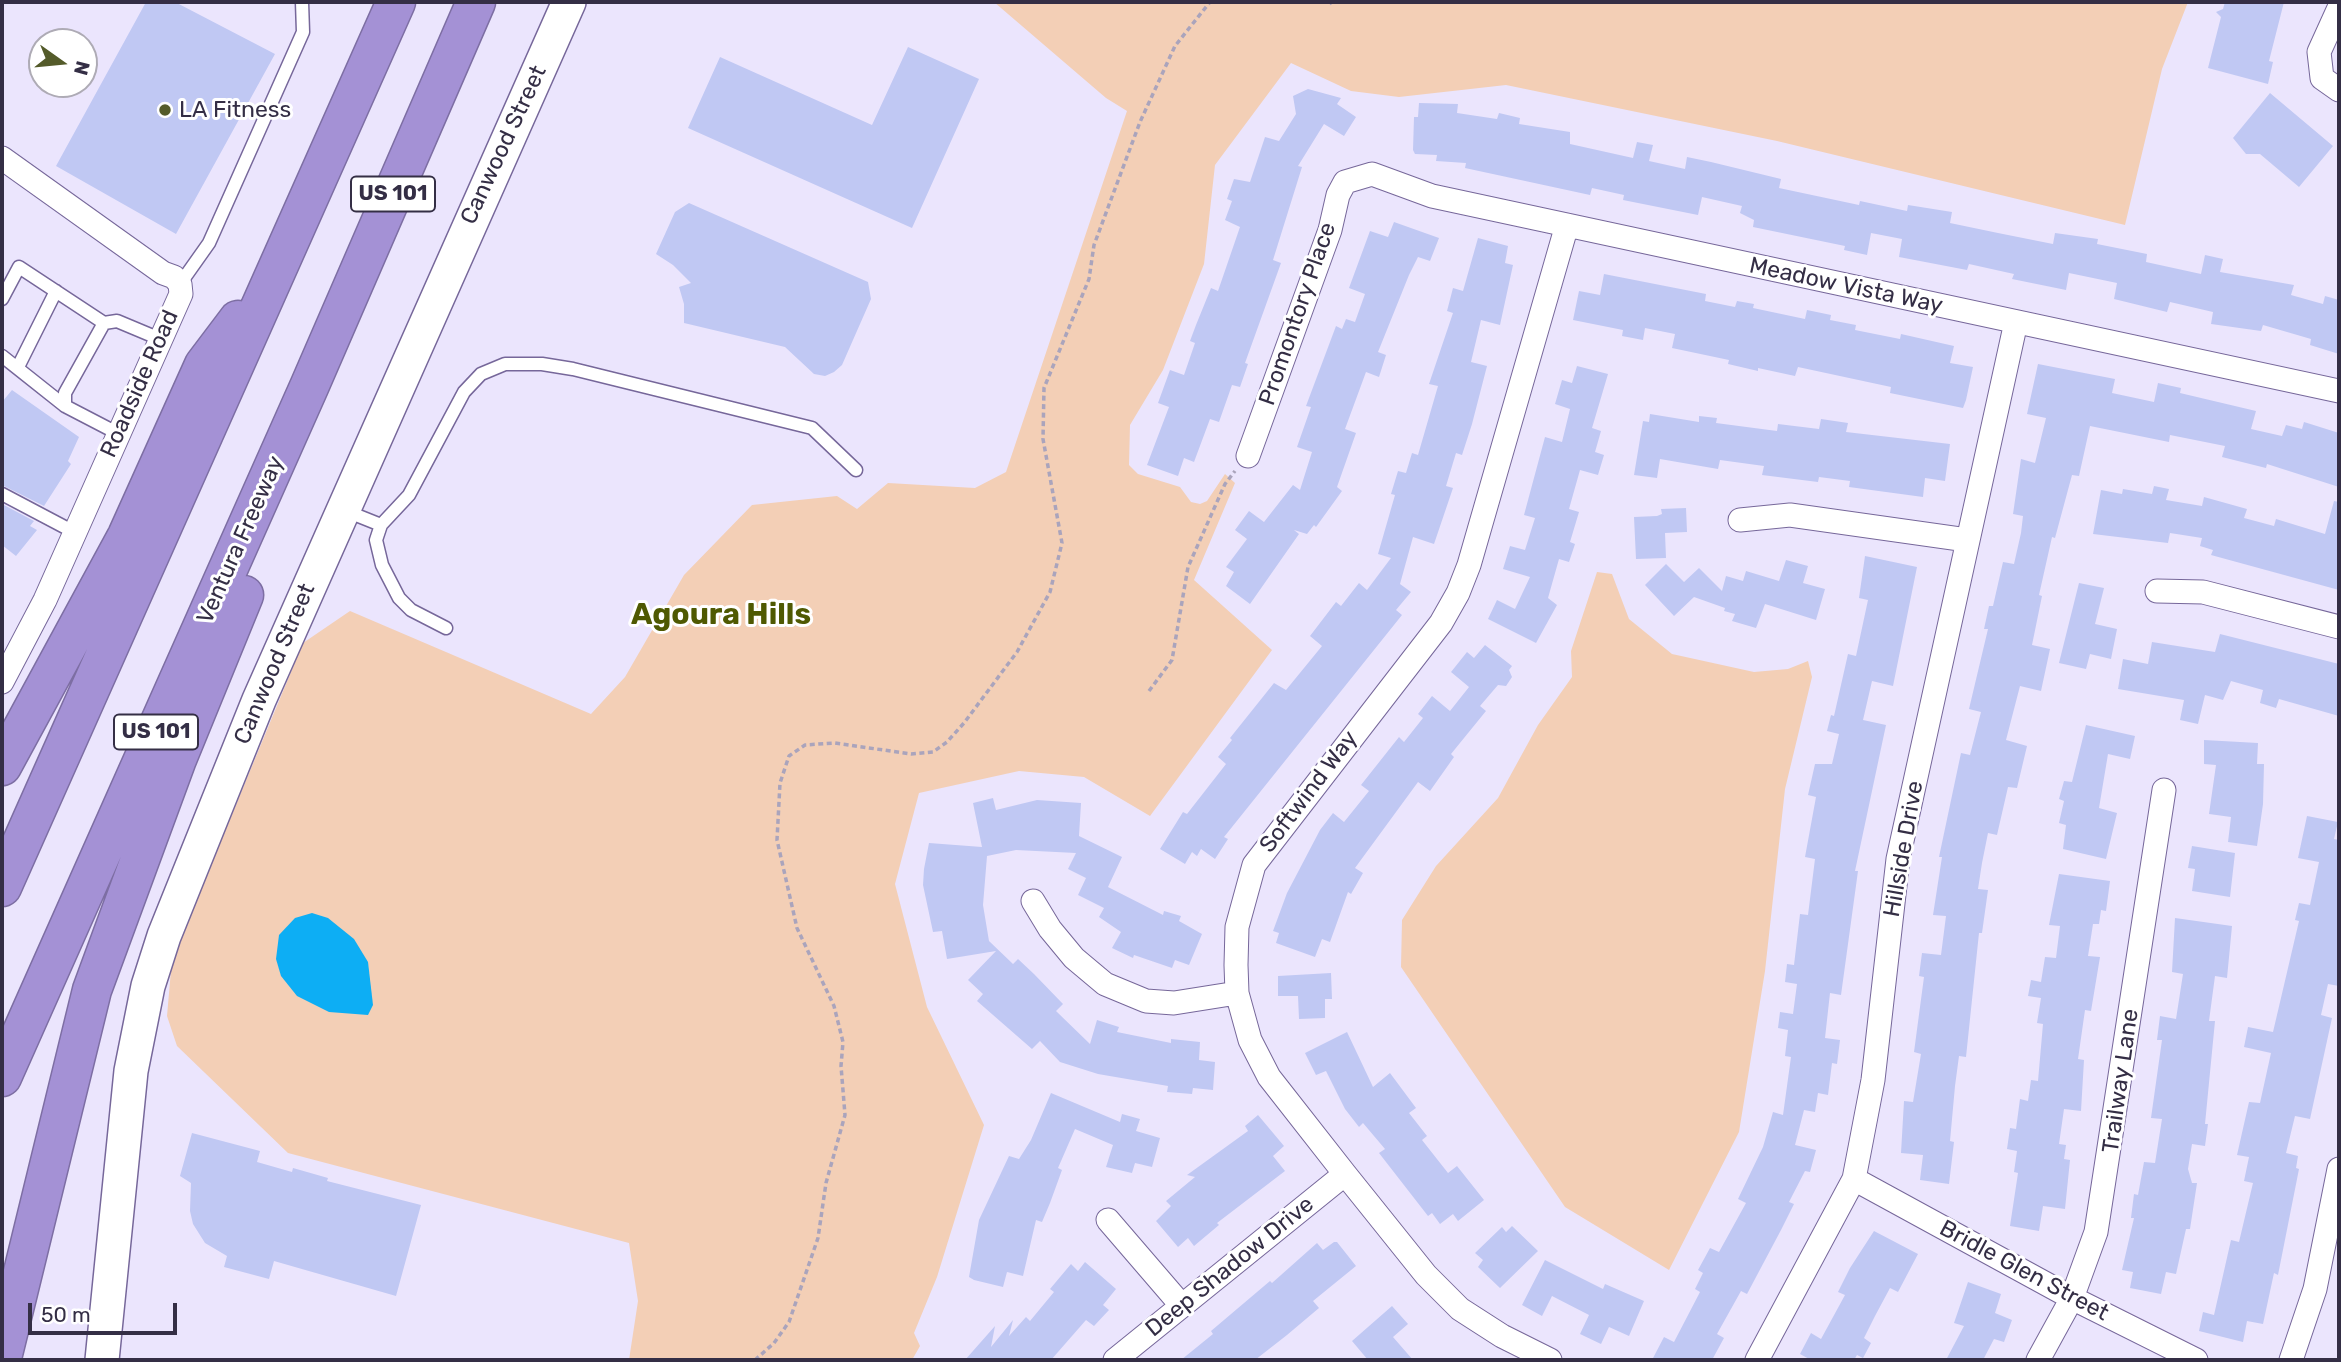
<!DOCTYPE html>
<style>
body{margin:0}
#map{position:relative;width:2341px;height:1362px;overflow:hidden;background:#ebe5fd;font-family:Rubik,sans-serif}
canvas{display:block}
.frame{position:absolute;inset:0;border:4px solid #342e45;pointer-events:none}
.north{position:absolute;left:28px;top:28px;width:70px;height:70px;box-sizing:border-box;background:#fff;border:2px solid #aeabb5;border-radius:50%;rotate:105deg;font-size:19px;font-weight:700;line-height:28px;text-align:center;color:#342e45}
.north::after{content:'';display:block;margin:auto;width:24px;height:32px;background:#545b2a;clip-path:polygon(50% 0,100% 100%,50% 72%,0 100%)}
.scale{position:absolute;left:28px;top:1303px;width:149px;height:32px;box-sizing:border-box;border:4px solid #342e45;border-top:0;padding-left:9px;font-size:21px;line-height:24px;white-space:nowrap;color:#342e45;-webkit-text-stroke:5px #fff;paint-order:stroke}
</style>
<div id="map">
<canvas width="2341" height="1362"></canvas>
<div class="frame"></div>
<div class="north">N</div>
<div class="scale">50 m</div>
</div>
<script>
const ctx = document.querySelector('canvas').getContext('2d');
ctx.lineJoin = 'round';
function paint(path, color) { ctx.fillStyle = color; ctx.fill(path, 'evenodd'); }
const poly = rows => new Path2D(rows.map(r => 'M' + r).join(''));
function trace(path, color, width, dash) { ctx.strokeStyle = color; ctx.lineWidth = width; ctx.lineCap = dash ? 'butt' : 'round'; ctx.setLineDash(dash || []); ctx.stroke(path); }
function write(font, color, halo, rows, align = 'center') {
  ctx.font = font + ' Rubik,sans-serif'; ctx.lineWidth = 6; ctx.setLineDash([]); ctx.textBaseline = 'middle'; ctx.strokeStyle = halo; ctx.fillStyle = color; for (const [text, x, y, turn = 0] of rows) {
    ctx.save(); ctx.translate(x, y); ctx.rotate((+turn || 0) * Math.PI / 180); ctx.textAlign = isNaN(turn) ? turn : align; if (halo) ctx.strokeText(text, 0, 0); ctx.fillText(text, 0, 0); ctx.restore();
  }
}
const green = poly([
 [994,2,2188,2,2162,69,2125,225,1777,141,1506,85,1399,97,1351,91,1291,63,1215,165,1204,264,1163,370,1130,425,1129,465,1138,474,1180,487,1191,502,1200,504,1207,501,1225,474,1235,483,1194,580,1272,650,1150,816,1084,777,1019,771,919,793,895,884,927,1007,984,1125,937,1277,914,1333,920,1346,912,1360,629,1360,638,1301,629,1243,288,1153,177,1046,167,1016,172,959,303,643,350,611,591,714,625,677,684,575,752,505,837,496,857,509,888,483,975,488,1006,472,1127,111,1106,98],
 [1597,572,1612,574,1629,619,1672,654,1754,672,1788,669,1808,661,1812,677,1785,789,1765,971,1739,1132,1669,1270,1565,1207,1401,967,1402,920,1436,866,1498,798,1538,725,1572,677,1571,651]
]);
const water = poly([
 [312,913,328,918,354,939,368,962,373,1005,368,1015,329,1012,297,996,281,976,276,959,279,935,295,918]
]);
const building = poly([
 [146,2,175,2,275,54,176,234,56,166],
 [2225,2,2284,2,2269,61,2273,62,2268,84,2208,68,2221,17,2216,12,2223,9],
 [908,47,979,79,912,228,688,128,720,57,872,125],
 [1308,89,1341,98,1337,104,1356,117,1344,136,1324,124,1298,166,1302,167,1273,260,1281,263,1245,363,1248,364,1240,387,1232,385,1219,422,1210,419,1194,462,1184,458,1178,476,1147,465,1169,407,1158,403,1170,370,1184,375,1195,343,1190,341,1196,325,1211,288,1218,291,1240,227,1225,220,1232,201,1227,199,1234,179,1250,182,1265,137,1279,141,1296,114,1293,96],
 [2270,93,2333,146,2299,187,2260,154,2246,154,2233,138],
 [1419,103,1458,104,1457,113,1497,119,1499,113,1520,118,1519,124,1570,132,1570,144,1633,158,1637,142,1653,145,1649,161,1685,169,1687,157,1711,162,1781,179,1779,188,1859,205,1860,201,1907,211,1908,205,1952,212,1950,223,1998,233,2053,244,2055,233,2098,239,2097,244,2147,254,2146,262,2201,274,2205,255,2223,259,2220,272,2294,285,2291,295,2323,304,2325,296,2339,300,2339,354,2310,345,2311,339,2263,325,2261,331,2211,324,2213,312,2170,302,2167,312,2114,299,2117,283,2069,273,2066,290,2012,279,2014,274,1969,264,1967,270,1899,257,1902,239,1871,233,1867,255,1844,250,1845,246,1753,227,1754,220,1740,213,1742,206,1702,197,1698,215,1623,200,1624,195,1592,188,1590,195,1465,168,1466,163,1436,161,1437,155,1415,154,1413,150,1414,117,1418,117],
 [689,203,868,282,871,299,842,365,834,372,825,376,814,374,785,347,684,323,684,304,679,287,691,283,673,265,656,254,675,212],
 [1394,222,1439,238,1430,261,1418,257,1409,275,1378,352,1386,355,1379,377,1366,372,1345,429,1356,433,1337,487,1342,491,1316,527,1314,525,1307,534,1294,530,1299,534,1250,604,1226,586,1234,572,1226,567,1247,539,1235,530,1249,511,1264,522,1293,485,1300,490,1312,452,1297,447,1311,407,1306,406,1336,326,1342,329,1346,319,1355,322,1365,294,1349,288,1370,231,1388,237],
 [1478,238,1508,246,1505,263,1513,265,1500,325,1481,320,1471,362,1487,366,1472,424,1462,455,1456,453,1446,486,1453,488,1434,544,1413,537,1400,584,1411,592,1396,610,1402,615,1224,837,1228,839,1215,859,1201,849,1197,856,1192,852,1185,864,1160,849,1183,812,1187,814,1226,764,1218,757,1232,740,1230,738,1274,683,1286,690,1322,646,1310,636,1336,602,1341,606,1359,583,1367,590,1391,558,1378,554,1395,495,1391,494,1398,471,1406,473,1412,453,1418,455,1438,386,1429,384,1453,313,1447,311,1453,288,1463,291],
 [1604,274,1706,294,1705,301,1735,307,1737,301,1754,304,1753,308,1805,319,1807,310,1831,315,1830,320,1856,325,1855,330,1900,339,1901,334,1954,346,1950,363,1973,367,1966,400,1963,408,1890,393,1891,387,1798,367,1795,376,1758,368,1758,371,1728,364,1729,360,1672,348,1675,334,1645,328,1643,340,1622,336,1623,330,1573,320,1579,291,1600,295],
 [2038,364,2115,379,2112,393,2154,402,2158,383,2181,388,2180,393,2256,411,2251,429,2282,436,2286,425,2302,429,2304,422,2339,433,2339,487,2267,464,2266,468,2222,457,2225,446,2170,435,2169,442,2090,426,2079,476,2072,475,2055,538,2052,537,2039,595,2042,596,2032,645,2050,649,2041,691,2020,686,2006,740,2027,746,2017,788,2008,787,1997,835,1988,833,1982,863,1978,889,1988,890,1982,933,1979,933,1966,1057,1959,1056,1955,1086,1950,1141,1954,1142,1949,1184,1920,1180,1923,1155,1901,1153,1904,1101,1913,1102,1921,1054,1914,1052,1924,977,1919,976,1922,953,1941,955,1946,916,1933,915,1942,857,1939,857,1961,753,1970,755,1981,712,1969,709,1988,629,1984,629,1989,606,1993,606,2003,562,2014,564,2021,533,2023,516,2013,514,2021,459,2035,463,2046,418,2027,414],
 [1577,366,1608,374,1592,428,1601,431,1595,452,1604,455,1598,475,1580,470,1569,509,1579,512,1570,542,1575,544,1569,562,1559,559,1548,598,1557,605,1536,643,1488,619,1497,600,1515,609,1530,577,1503,569,1510,546,1525,550,1535,518,1524,515,1545,437,1562,442,1570,409,1555,404,1562,380,1572,383],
 [12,390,79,437,68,461,71,464,44,506,2,485,2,402],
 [1650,414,1699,422,1699,416,1717,418,1716,423,1777,431,1778,424,1819,429,1821,419,1848,423,1846,432,1950,444,1945,481,1925,478,1923,497,1849,487,1850,481,1819,477,1818,482,1762,475,1764,466,1720,460,1718,469,1660,459,1657,478,1634,475,1643,421,1649,422],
 [2154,486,2169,489,2166,500,2202,506,2204,497,2247,509,2244,518,2274,526,2276,519,2325,534,2334,501,2339,502,2339,590,2211,555,2213,550,2200,546,2202,538,2170,533,2168,543,2093,534,2101,490,2122,494,2123,489,2152,494],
 [2,504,34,521,30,526,37,530,16,556,2,545],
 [1686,508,1687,532,1665,533,1666,558,1636,559,1634,517,1657,516,1662,514,1661,509],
 [1865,556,1917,567,1893,686,1872,681,1863,720,1886,725,1855,871,1858,871,1841,995,1830,993,1825,1038,1840,1040,1837,1064,1832,1063,1828,1095,1818,1093,1815,1112,1804,1110,1795,1145,1816,1150,1810,1172,1805,1171,1789,1202,1794,1204,1781,1230,1747,1294,1741,1291,1717,1334,1724,1338,1712,1360,1652,1360,1664,1337,1674,1342,1700,1292,1695,1289,1703,1273,1698,1270,1710,1248,1719,1252,1746,1203,1738,1199,1763,1147,1773,1112,1783,1115,1791,1057,1785,1056,1788,1030,1778,1028,1780,1012,1793,1014,1797,984,1785,982,1787,964,1794,965,1800,914,1808,915,1815,859,1805,857,1816,797,1808,795,1815,764,1832,764,1839,734,1827,731,1831,715,1834,716,1848,654,1856,656,1868,600,1859,598],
 [1786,560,1808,566,1803,583,1825,589,1816,620,1765,604,1756,628,1732,621,1735,614,1724,611,1725,608,1694,597,1674,616,1645,585,1666,564,1684,582,1699,568,1722,591,1726,576,1743,581,1746,571,1779,581],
 [2079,583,2104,588,2095,624,2117,629,2111,659,2090,654,2086,669,2059,663],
 [2220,634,2339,664,2339,716,2279,699,2276,708,2260,703,2263,690,2231,681,2223,700,2205,695,2198,724,2180,720,2184,700,2118,689,2123,659,2148,664,2152,642,2215,652],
 [1485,645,1512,666,1509,670,1512,677,1506,686,1498,685,1480,706,1486,711,1451,754,1454,757,1430,791,1418,782,1355,868,1363,873,1351,894,1348,892,1330,942,1322,939,1315,957,1276,943,1279,933,1273,931,1287,893,1320,830,1333,813,1344,822,1369,791,1361,785,1399,737,1404,742,1423,718,1418,714,1432,696,1450,711,1469,687,1451,672,1467,652,1474,658],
 [2086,725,2135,736,2130,759,2108,754,2099,808,2117,813,2106,859,2063,849,2066,825,2059,823,2064,801,2059,799,2064,781,2072,782],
 [2204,740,2258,743,2257,764,2264,764,2263,804,2257,846,2228,842,2231,817,2209,814,2216,765,2204,764],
 [993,798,996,810,1037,800,1081,803,1079,836,1122,857,1108,887,1163,915,1164,911,1181,916,1179,921,1202,934,1189,965,1175,960,1172,968,1134,955,1133,958,1112,948,1121,932,1099,917,1104,908,1078,895,1086,878,1068,869,1076,853,1016,850,987,856,983,905,989,941,1013,964,1018,959,1034,974,1063,1004,1056,1011,1090,1044,1097,1020,1119,1027,1117,1032,1171,1043,1171,1039,1200,1042,1199,1060,1215,1062,1213,1090,1193,1088,1192,1094,1167,1092,1168,1086,1098,1074,1060,1062,1040,1041,1032,1049,977,1001,983,994,968,980,996,951,947,959,942,931,933,932,923,885,924,869,929,843,982,847,973,803],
 [2307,816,2338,822,2334,839,2339,840,2339,986,2328,984,2321,1015,2332,1018,2310,1119,2295,1116,2286,1153,2298,1156,2296,1168,2299,1169,2278,1275,2274,1273,2263,1324,2247,1321,2243,1342,2199,1331,2203,1312,2214,1315,2231,1240,2239,1242,2253,1183,2244,1181,2249,1157,2237,1155,2249,1102,2260,1103,2271,1053,2244,1047,2248,1027,2273,1032,2299,921,2295,920,2299,903,2310,905,2319,862,2298,858],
 [2192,846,2235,853,2230,897,2192,891,2195,869,2188,868],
 [2059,874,2110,881,2106,911,2101,910,2099,924,2093,924,2088,956,2100,957,2091,1011,2085,1010,2078,1059,2084,1060,2081,1111,2064,1109,2059,1144,2066,1145,2064,1159,2070,1160,2065,1209,2043,1206,2039,1231,2010,1226,2018,1173,2014,1172,2017,1151,2007,1149,2010,1128,2016,1129,2020,1099,2028,1101,2031,1080,2038,1081,2043,1024,2037,1023,2041,998,2028,996,2031,980,2041,982,2045,957,2056,958,2060,926,2049,925],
 [2175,918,2232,926,2227,978,2215,976,2209,1021,2215,1021,2205,1124,2208,1124,2205,1146,2192,1144,2188,1169,2192,1183,2197,1183,2190,1229,2186,1229,2176,1274,2166,1272,2161,1294,2130,1288,2133,1272,2122,1270,2134,1218,2131,1218,2134,1194,2138,1195,2144,1162,2155,1163,2162,1119,2151,1118,2162,1040,2157,1040,2160,1016,2176,1019,2183,974,2172,972],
 [1331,973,1332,999,1325,999,1325,1018,1299,1019,1298,996,1278,996,1278,976],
 [1347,1032,1373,1087,1390,1073,1416,1108,1409,1113,1427,1136,1422,1140,1448,1173,1457,1166,1484,1200,1458,1221,1453,1214,1440,1224,1432,1213,1428,1216,1379,1153,1385,1149,1363,1123,1359,1127,1345,1109,1326,1071,1316,1075,1305,1053],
 [1051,1093,1120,1122,1122,1114,1140,1119,1136,1131,1160,1138,1152,1167,1135,1163,1132,1173,1106,1167,1113,1145,1075,1129,1058,1168,1062,1170,1050,1203,1042,1222,1036,1220,1023,1276,1007,1272,1003,1287,974,1280,969,1277,979,1220,1009,1156,1019,1159,1031,1140],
 [1258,1115,1284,1146,1273,1156,1285,1171,1217,1223,1219,1225,1194,1246,1188,1238,1178,1247,1156,1221,1171,1206,1166,1201,1195,1177,1187,1175,1248,1131,1245,1126],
 [192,1133,260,1151,257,1162,292,1172,293,1168,328,1178,327,1181,421,1205,396,1296,274,1261,269,1279,224,1267,227,1256,205,1243,193,1224,190,1211,191,1183,180,1176],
 [1512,1226,1538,1251,1500,1288,1478,1267,1483,1260,1475,1253,1502,1227,1506,1232],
 [1874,1231,1918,1254,1898,1292,1890,1288,1875,1316,1864,1338,1871,1343,1863,1358,1857,1355,1854,1360,1811,1360,1800,1354,1811,1333,1821,1339,1845,1295,1838,1292,1850,1268],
 [1334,1242,1337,1242,1356,1266,1313,1301,1319,1308,1287,1335,1255,1360,1181,1360,1213,1334,1211,1331,1270,1281,1272,1283,1317,1243,1323,1250],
 [1545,1260,1603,1289,1605,1284,1644,1301,1629,1336,1609,1327,1601,1344,1580,1334,1589,1315,1552,1296,1542,1316,1522,1305],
 [1085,1262,1116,1289,1103,1305,1109,1310,1094,1326,1086,1320,1051,1360,965,1360,995,1326,991,1347,1013,1320,1009,1336,1026,1317,1030,1321,1054,1292,1050,1289,1071,1264,1078,1271],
 [1968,1282,2001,1294,1995,1313,2012,1320,2004,1342,1994,1339,1983,1360,1946,1360,1964,1326,1954,1323],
 [1392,1306,1408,1324,1393,1337,1413,1360,1368,1360,1352,1341]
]);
const path = poly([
 [1330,2,1332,4],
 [1149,691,1172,660,1188,567,1225,484,1235,471],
 [755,1360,774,1343,789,1322,818,1238,826,1183,845,1115,841,1066,843,1042,834,1006,797,928,777,840,780,783,789,756,805,745,835,743,911,754,933,752,947,742,964,723,1017,652,1050,592,1062,543,1043,439,1044,388,1089,279,1094,245,1140,122,1175,46,1210,2]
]);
const lane = poly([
 [180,284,209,243,303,32,302,2],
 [2,299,19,267,104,323],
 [2,356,65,406],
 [18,367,56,291],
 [117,433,65,406,65,393,104,323,117,321,160,339],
 [2,494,74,532],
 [346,511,381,525],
 [446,628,411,610,399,598,382,565,376,540,381,525,409,495,464,392,481,374,505,364,542,364,573,369,812,428,856,470]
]);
const street = poly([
 [2339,8,2319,52,2322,78,2339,90],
 [2,158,163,273,174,277,180,284,181,294,45,600,2,682],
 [1248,456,1330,230,1338,195,1345,182,1372,174,1432,196,2339,391],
 [1740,520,1790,515,1967,540],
 [2157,591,2203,592,2339,627],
 [1033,901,1050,929,1074,958,1105,984,1146,1001,1174,1003,1237,993],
 [1854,1179,2072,1298,2196,1360],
 [1108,1220,1182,1306],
 [1115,1360,1345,1174],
 [1550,1360,1502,1336,1460,1309,1426,1275,1345,1174,1269,1077,1250,1040,1237,993,1236,965,1237,927,1254,865,1441,623,1458,593,1469,565,1567,225],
 [1757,1360,1854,1179,1873,1080,1898,859,2016,322],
 [2038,1360,2072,1298,2096,1232,2164,790],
 [2291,1360,2315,1289,2339,1169]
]);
const secondary = poly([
 [102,1360,131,1071,148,986,164,936,259,700,569,2]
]);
const highway = poly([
 [2,766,127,536,204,365,238,320],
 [2,887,396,2],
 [2,1077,309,387,476,2],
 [2,1358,92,990,177,759,244,595]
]);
const markers = [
 [165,110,7,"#545b2a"]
];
const shields = [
 [393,194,84],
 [156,732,84]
];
const shieldNames = [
 ["US 101",393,194],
 ["US 101",156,732]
];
const poiNames = [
 ["LA Fitness",179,110]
];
const streetNames = [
 ["Canwood Street",504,145,-65],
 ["Meadow Vista Way",1846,286,12],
 ["Promontory Place",1298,314,-71],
 ["Roadside Road",140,384,-66],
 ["Ventura Freeway",241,540,-66],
 ["Canwood Street",275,664,-67],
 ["Softwind Way",1309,792,-53],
 ["Hillside Drive",1904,849,-80],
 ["Trailway Lane",2121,1081,-82],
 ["Deep Shadow Drive",1230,1267,-39],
 ["Bridle Glen Street",2024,1271,28]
];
const districtNames = [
 ["Agoura Hills",721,615]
];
paint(green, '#f3cfb6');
paint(water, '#0daef4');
paint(building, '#c0c8f3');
trace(lane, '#76679a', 15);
trace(street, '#76679a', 25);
trace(secondary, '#76679a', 36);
trace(highway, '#7d6ea3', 41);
trace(path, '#aaa4bc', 3.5, [5, 3.5]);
trace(lane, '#fff', 12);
trace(street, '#fff', 23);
trace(secondary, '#fff', 33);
trace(highway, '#a491d5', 38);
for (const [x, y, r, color] of markers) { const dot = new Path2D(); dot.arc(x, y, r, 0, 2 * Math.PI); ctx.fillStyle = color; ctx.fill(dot); trace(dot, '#fff', 2.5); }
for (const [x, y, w] of shields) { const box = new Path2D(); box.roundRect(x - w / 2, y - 17.5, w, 35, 5); ctx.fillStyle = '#fff'; ctx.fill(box); trace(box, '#342e45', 2); }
write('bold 21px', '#342e45', null, shieldNames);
write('23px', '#342e45', '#fff', poiNames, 'left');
write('23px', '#342e45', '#fff', streetNames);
write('bold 30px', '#4f5902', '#fff', districtNames);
</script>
